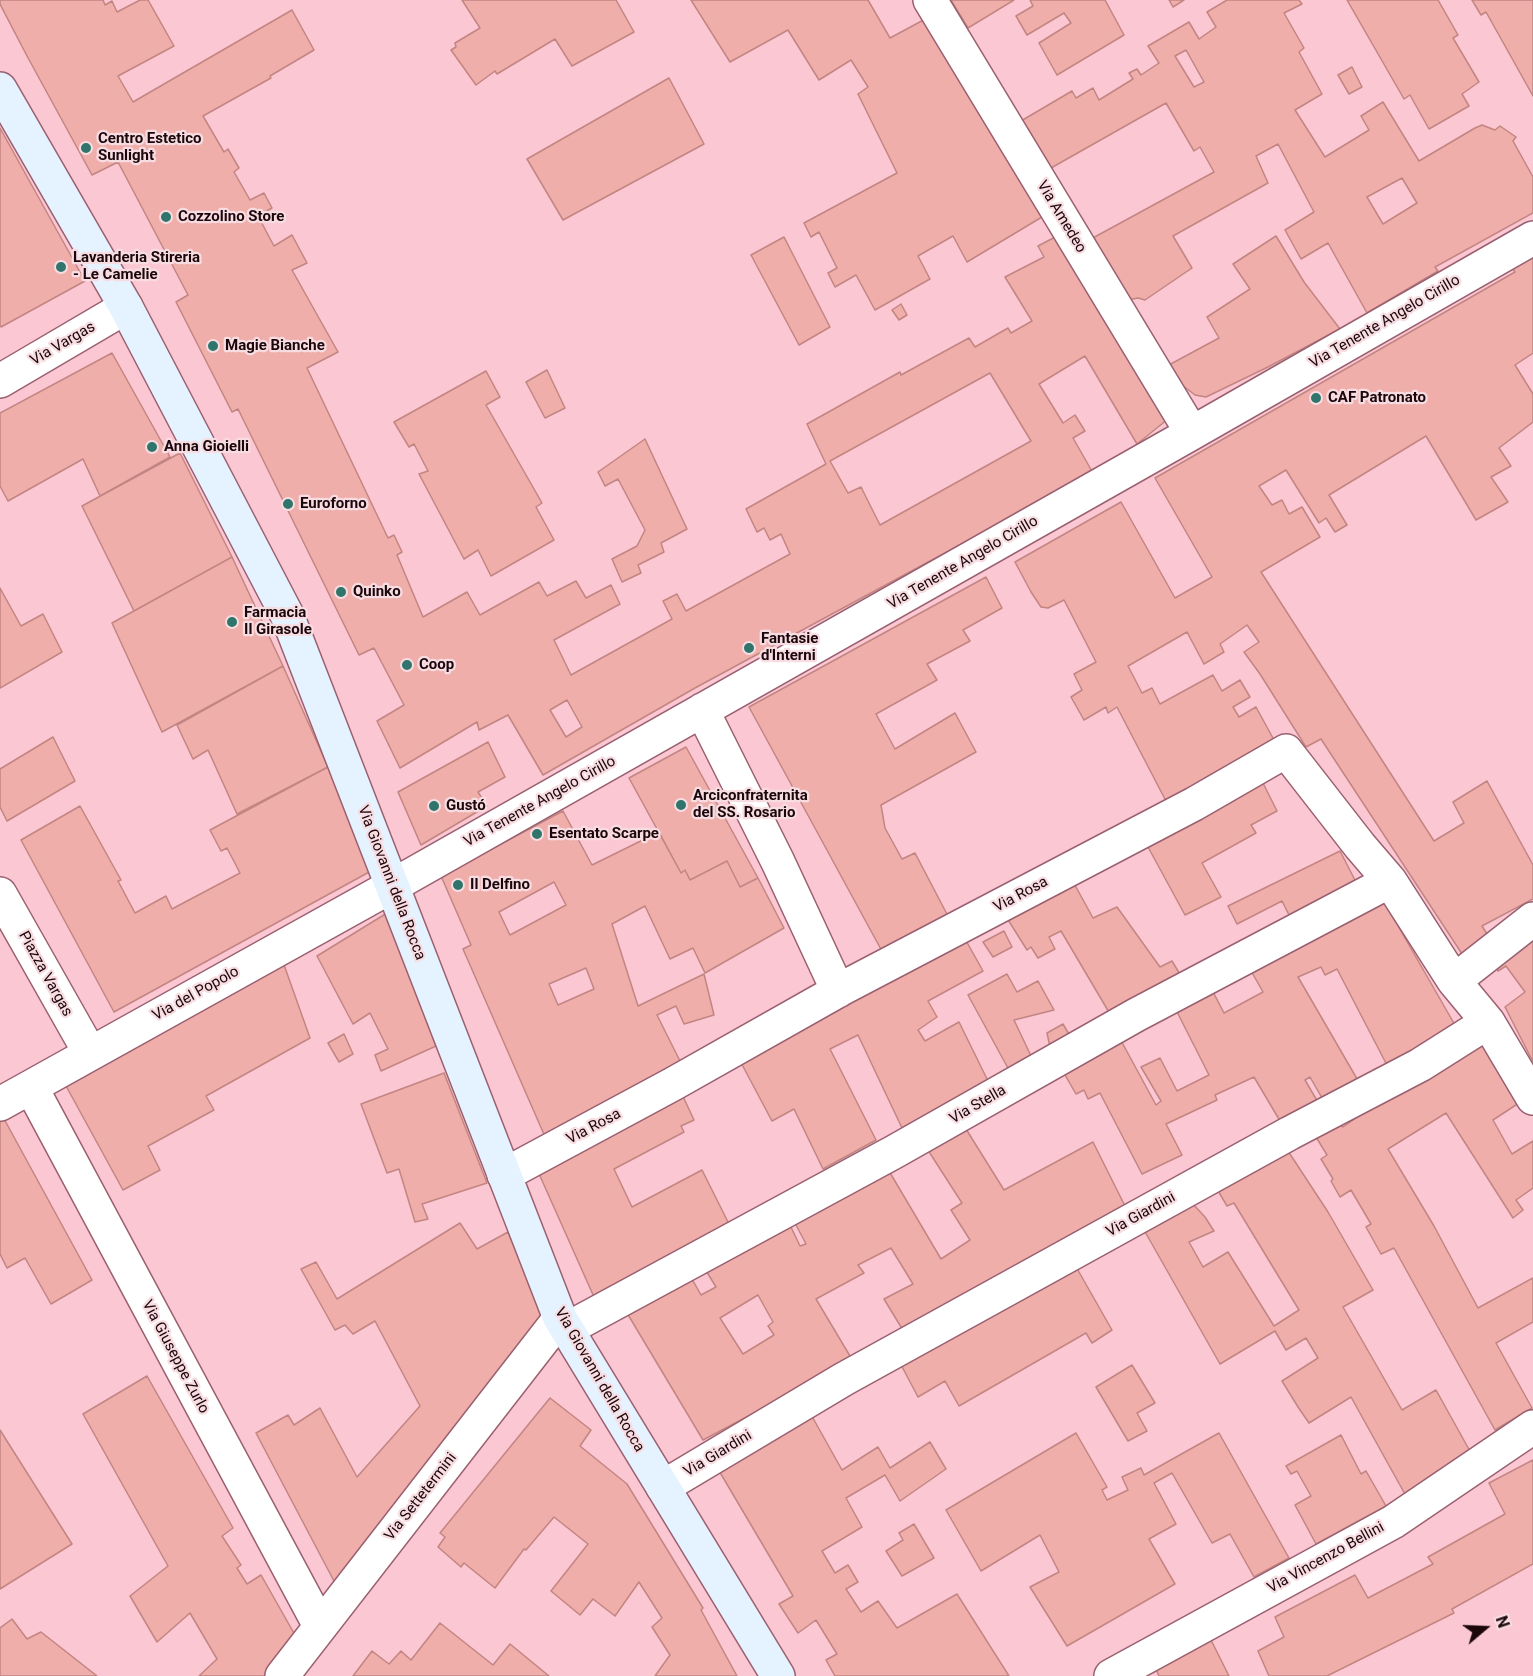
<!DOCTYPE html>
<meta charset="utf-8">
<style>
body{margin:0}
#map{position:relative;width:1533px;height:1676px;overflow:hidden;background:#fbc7d3;font-family:Roboto,sans-serif}
canvas{display:block}
.north{position:absolute;left:1455px;top:1598px;width:60px;height:60px;-webkit-text-stroke:4px #f7dce2;paint-order:stroke;rotate:71deg;font-size:16px;font-weight:700;line-height:24px;text-align:center;color:#1a060b}
.north::after{content:'';display:block;margin:auto;width:21px;height:27px;background:#1a060b;clip-path:polygon(50% 0,100% 100%,50% 72%,0 100%)}
</style>
<div id="map">
<canvas width="1533" height="1676"></canvas>
<div class="north">N</div>
</div>
<script>
const ctx = document.querySelector('canvas').getContext('2d');
ctx.lineJoin = 'round';
function paint(path, color) { ctx.fillStyle = color; ctx.fill(path, 'evenodd'); }
const poly = rows => new Path2D(rows.map(r => 'M' + r).join(''));
function trace(path, color, width, dash) { ctx.strokeStyle = color; ctx.lineWidth = width; ctx.lineCap = dash ? 'butt' : 'round'; ctx.setLineDash(dash || []); ctx.stroke(path); }
function write(font, color, halo, rows, align = 'center') {
  ctx.font = font + ' Roboto,sans-serif'; ctx.lineWidth = 4.5; ctx.setLineDash([]); ctx.textBaseline = 'middle'; ctx.strokeStyle = halo; ctx.fillStyle = color; for (const [text, x, y, turn = 0] of rows) {
    ctx.save(); ctx.translate(x, y); ctx.rotate((+turn || 0) * Math.PI / 180); ctx.textAlign = isNaN(turn) ? turn : align; if (halo) ctx.strokeText(text, 0, 0); ctx.fillText(text, 0, 0); ctx.restore();
  }
}
const building = poly([
 [0,0,103,0,105,5,112,1,117,12,140,0,148,0,174,46,118,76,133,102,292,10,314,50,270,76,271,78,203,116,224,152,228,149,239,168,234,172,250,200,264,193,272,208,258,216,274,246,292,235,307,263,292,270,338,352,307,368,388,538,394,535,402,552,397,555,423,617,467,592,480,615,539,582,547,596,576,581,586,598,611,585,620,604,554,640,571,675,672,619,663,601,677,594,686,611,790,554,781,534,770,540,764,528,757,532,746,509,826,464,807,424,900,372,901,375,969,338,975,347,1008,328,1011,333,1032,321,1005,277,1044,257,1038,246,1059,235,1168,419,1137,444,1085,356,1039,384,1063,423,1075,415,1085,431,1073,438,1093,473,695,688,543,775,508,715,479,730,477,722,400,768,377,721,404,705,374,648,359,655,238,409,232,412,176,302,188,295,118,162,92,175,27,56,0,4,0,0],
 [990,373,1031,441,880,525,861,487,848,493,830,461,990,373],
 [567,700,582,727,566,737,550,710,567,700],
 [462,0,616,0,634,32,572,66,555,39,497,74,495,71,476,85,451,50,456,47,455,43,480,28,462,0],
 [691,0,868,0,890,38,929,17,1047,214,967,262,953,236,918,256,930,279,875,310,856,275,835,287,828,273,837,268,819,232,811,237,804,223,897,173,858,94,868,87,851,60,819,80,788,30,730,62,691,0],
 [951,0,1014,0,968,28,951,0],
 [1030,0,1105,0,1124,35,1057,75,1039,43,1071,23,1064,13,1027,35,1016,16,1033,6,1030,0],
 [1169,0,1184,0,1173,7,1169,0],
 [1227,0,1299,0,1302,4,1284,13,1304,48,1299,52,1322,94,1295,110,1325,157,1369,130,1361,116,1383,102,1419,161,1475,128,1482,125,1495,130,1500,126,1516,137,1513,141,1533,177,1533,213,1435,267,1438,271,1367,313,1328,243,1301,259,1285,230,1314,212,1278,144,1256,156,1268,183,1173,236,1192,268,1145,300,1138,298,1127,300,1091,239,1214,172,1200,147,1194,151,1166,103,1051,168,1021,121,1072,91,1076,98,1093,88,1099,100,1133,79,1129,73,1137,69,1141,75,1159,63,1148,46,1189,22,1199,39,1216,27,1207,12,1227,0],
 [1186,50,1204,82,1194,87,1175,56,1186,50],
 [1402,178,1417,203,1383,224,1367,197,1402,178],
 [1347,0,1438,0,1458,35,1453,38,1479,82,1462,94,1469,106,1429,129,1410,95,1404,99,1347,0],
 [1472,0,1533,0,1533,96,1486,12,1481,15,1472,0],
 [1352,67,1362,87,1349,94,1338,75,1352,67],
 [669,78,704,144,563,220,527,159,669,78],
 [0,128,85,281,1,327,0,325,0,128],
 [1276,236,1304,282,1340,329,1268,367,1206,397,1195,395,1178,382,1167,366,1219,338,1207,317,1250,289,1233,264,1276,236],
 [784,237,830,327,799,345,751,255,784,237],
 [1533,251,1533,353,1515,365,1533,394,1533,422,1499,448,1511,466,1491,477,1508,502,1476,520,1426,436,1329,495,1347,525,1335,532,1326,518,1319,523,1286,470,1259,486,1272,505,1282,500,1289,514,1302,507,1320,537,1261,572,1434,841,1464,823,1453,802,1487,781,1533,865,1533,899,1482,926,1494,945,1466,960,1321,739,1306,747,1260,674,1244,652,1259,642,1247,625,1220,644,1224,652,1204,664,1187,632,1128,666,1142,693,1152,688,1160,704,1213,675,1222,691,1240,680,1250,697,1233,707,1239,717,1256,707,1274,740,1205,778,1207,781,1167,803,1117,707,1108,713,1106,707,1084,720,1071,697,1082,690,1074,674,1096,662,1064,600,1048,608,1041,607,1031,592,1015,562,1121,502,1175,598,1212,577,1155,478,1515,272,1510,265,1533,251],
 [901,304,907,315,899,320,892,310,901,304],
 [112,353,170,457,100,496,83,459,8,501,0,486,0,413,112,353],
 [547,370,565,408,545,418,526,382,547,370],
 [486,371,500,397,486,405,542,503,536,507,554,540,491,576,478,550,464,559,419,474,428,471,414,444,409,447,394,422,486,371],
 [645,439,687,529,661,543,664,552,638,565,641,573,622,582,612,559,637,546,645,530,618,479,605,486,598,472,645,439],
 [180,453,232,557,134,611,82,506,180,453],
 [232,557,283,666,162,732,112,623,232,557],
 [986,577,1002,608,963,630,970,641,927,664,937,680,876,714,895,749,955,713,976,752,881,805,885,828,902,859,915,853,949,918,883,953,749,707,986,577],
 [0,588,21,626,43,614,62,652,0,688,0,588],
 [283,666,328,767,237,814,208,750,193,759,177,725,283,666],
 [53,737,75,781,7,821,0,807,0,769,53,737],
 [488,742,505,777,478,792,487,806,421,845,398,792,488,742],
 [686,747,758,878,740,887,727,861,690,880,685,870,681,873,629,778,686,747],
 [328,767,371,871,114,1012,21,840,80,806,121,880,118,881,135,913,166,896,172,909,240,873,227,848,221,851,210,830,328,767],
 [1261,779,1277,811,1251,825,1256,833,1202,863,1221,897,1185,915,1148,847,1235,800,1233,793,1261,779],
 [563,811,592,865,659,832,681,873,685,870,690,880,727,861,740,887,758,878,784,928,705,973,693,948,670,959,645,906,612,924,638,1006,704,974,714,1015,684,1024,676,1006,657,1015,683,1067,546,1139,463,949,471,945,441,876,563,811],
 [554,882,566,905,510,935,499,912,554,882],
 [586,968,594,989,558,1005,549,984,586,968],
 [1340,851,1357,884,1291,919,1282,901,1237,924,1228,906,1340,851],
 [1071,878,1093,918,1117,907,1160,967,1172,961,1181,976,1110,1014,1061,931,1049,937,1055,949,1038,958,1031,947,1027,950,1005,915,1071,878],
 [1382,898,1459,1032,1389,1069,1337,969,1325,975,1321,967,1298,977,1360,1084,1326,1105,1310,1077,1305,1080,1319,1104,1283,1126,1254,1077,1215,1095,1217,1100,1166,1124,1182,1155,1142,1174,1100,1093,1088,1099,1084,1090,1076,1094,1061,1068,1118,1035,1156,1105,1161,1101,1141,1067,1160,1058,1177,1091,1209,1075,1173,1004,1210,986,1224,1013,1263,992,1250,969,1382,898],
 [387,913,436,1046,381,1071,375,1055,388,1049,370,1013,353,1024,317,956,387,913],
 [1004,931,1012,947,993,957,983,942,1004,931],
 [1533,932,1533,1062,1505,1007,1525,992,1506,966,1498,971,1491,962,1533,932],
 [964,937,983,971,928,1001,937,1017,918,1030,925,1041,959,1022,988,1081,902,1128,858,1035,830,1049,876,1140,823,1169,794,1109,772,1121,738,1057,964,937],
 [283,962,310,1038,206,1096,214,1110,148,1146,160,1170,123,1190,66,1086,283,962],
 [1007,974,1017,992,1038,981,1054,1010,1014,1020,1032,1058,1009,1070,968,995,1007,974],
 [1063,1024,1070,1036,1050,1047,1047,1033,1063,1024],
 [344,1034,353,1054,339,1062,328,1043,344,1034],
 [1488,1042,1522,1101,1493,1120,1512,1154,1533,1141,1533,1188,1516,1200,1523,1210,1513,1218,1446,1113,1388,1149,1434,1226,1478,1308,1533,1278,1533,1322,1496,1343,1532,1408,1495,1430,1394,1248,1381,1254,1366,1227,1371,1224,1351,1190,1340,1197,1331,1181,1333,1179,1321,1159,1327,1155,1316,1137,1339,1123,1343,1127,1363,1113,1488,1042],
 [444,1073,487,1183,422,1204,428,1219,415,1222,399,1169,387,1173,361,1104,444,1073],
 [680,1090,694,1120,681,1126,684,1132,614,1169,632,1207,702,1170,730,1226,594,1297,536,1167,680,1090],
 [3,1117,92,1280,51,1304,25,1258,7,1268,0,1254,0,1119,3,1117],
 [961,1121,1004,1190,1093,1142,1126,1208,904,1332,884,1299,913,1284,891,1248,858,1265,864,1273,816,1299,853,1361,703,1440,624,1308,688,1272,701,1295,716,1287,705,1269,790,1225,800,1246,806,1244,795,1223,889,1171,941,1259,970,1240,951,1210,962,1203,924,1144,961,1121],
 [758,1295,773,1322,768,1326,774,1335,743,1354,720,1318,758,1295],
 [1288,1151,1328,1212,1373,1290,1343,1307,1402,1410,1436,1390,1471,1453,1406,1496,1351,1397,1309,1423,1298,1407,1282,1381,1318,1358,1306,1338,1286,1350,1275,1331,1220,1364,1144,1230,1191,1202,1205,1217,1214,1231,1189,1242,1203,1267,1228,1252,1274,1326,1299,1310,1234,1203,1227,1206,1217,1189,1288,1151],
 [460,1223,477,1249,508,1232,543,1313,335,1583,256,1433,288,1415,294,1425,320,1408,357,1477,420,1406,375,1321,353,1334,345,1325,335,1330,301,1269,316,1262,337,1299,460,1223],
 [1075,1265,1112,1330,1092,1343,1086,1333,959,1406,945,1381,918,1397,899,1361,1075,1265],
 [1132,1365,1155,1403,1137,1413,1147,1431,1128,1441,1096,1387,1132,1365],
 [147,1376,233,1528,222,1536,241,1565,237,1568,247,1584,261,1575,295,1635,264,1676,199,1676,217,1659,190,1613,157,1642,130,1596,168,1566,83,1414,147,1376],
 [550,1398,591,1430,580,1446,627,1484,703,1608,701,1610,737,1676,655,1676,670,1655,652,1627,662,1618,639,1582,615,1616,593,1599,580,1615,551,1591,588,1544,554,1517,526,1550,524,1549,495,1588,464,1563,461,1567,438,1547,445,1537,440,1533,550,1398],
 [809,1411,842,1470,878,1447,890,1468,930,1442,946,1469,900,1501,885,1475,846,1498,862,1527,822,1551,835,1573,848,1565,858,1582,846,1589,861,1612,878,1601,897,1628,957,1594,1009,1676,835,1676,826,1660,837,1654,816,1620,798,1633,779,1604,793,1596,715,1464,809,1411],
 [0,1430,72,1544,0,1589,0,1430],
 [1076,1433,1107,1487,1102,1490,1107,1500,1128,1490,1122,1477,1141,1468,1144,1475,1219,1433,1289,1558,1254,1577,1230,1534,1212,1543,1172,1473,1154,1483,1176,1524,1149,1539,1175,1584,1067,1646,1030,1587,1059,1572,1040,1535,981,1571,946,1510,1076,1433],
 [1341,1435,1361,1474,1366,1471,1386,1506,1316,1544,1295,1505,1311,1496,1297,1471,1291,1474,1286,1466,1341,1435],
 [1533,1460,1533,1564,1452,1609,1454,1613,1327,1676,1269,1676,1258,1651,1284,1637,1275,1617,1355,1575,1368,1598,1433,1564,1428,1557,1505,1514,1489,1483,1533,1460],
 [914,1524,934,1558,902,1576,886,1551,903,1540,899,1533,914,1524],
 [12,1619,27,1639,41,1632,97,1676,0,1676,0,1628,12,1619],
 [440,1623,493,1665,510,1644,549,1676,353,1676,372,1651,389,1664,401,1651,411,1660,440,1623],
 [1210,1638,1229,1676,1159,1676,1155,1667,1210,1638]
]);
const street = poly([
 [930,0,1192,433],
 [0,381,126,307],
 [702,710,778,862,838,991],
 [0,894,90,1053],
 [1488,1022,1533,1098],
 [31,1087,320,1626],
 [0,1104,392,886,1192,433,1533,238],
 [504,1175,673,1084,843,988,1194,804,1286,751,1360,846,1390,881,1454,981],
 [567,1329,894,1152,1136,1015,1390,881],
 [663,1487,844,1379,1290,1133,1420,1065,1488,1022,1454,981,1533,919],
 [282,1676,560,1318],
 [1111,1676,1393,1522,1533,1427]
]);
const secondary = poly([
 [0,89,126,307,287,615,560,1318,778,1676]
]);
const markers = [
 [86,148,6,"#2f756b"],
 [166,217,6,"#2f756b"],
 [61,267,6,"#2f756b"],
 [213,346,6,"#2f756b"],
 [1316,398,6,"#2f756b"],
 [152,447,6,"#2f756b"],
 [288,504,6,"#2f756b"],
 [341,592,6,"#2f756b"],
 [232,622,6,"#2f756b"],
 [749,648,6,"#2f756b"],
 [407,665,6,"#2f756b"],
 [681,805,6,"#2f756b"],
 [434,806,6,"#2f756b"],
 [537,834,6,"#2f756b"],
 [458,885,6,"#2f756b"]
];
const poiNames = [
 ["Centro Estetico",98,139],
 ["Sunlight",98,156],
 ["Cozzolino Store",178,217],
 ["Lavanderia Stireria",73,258],
 ["- Le Camelie",73,275],
 ["Magie Bianche",225,346],
 ["CAF Patronato",1328,398],
 ["Anna Gioielli",164,447],
 ["Euroforno",300,504],
 ["Quinko",353,592],
 ["Farmacia",244,613],
 ["Il Girasole",244,630],
 ["Fantasie",761,639],
 ["d'Interni",761,656],
 ["Coop",419,665],
 ["Arciconfraternita",693,796],
 ["del SS. Rosario",693,813],
 ["Gustó",446,806],
 ["Esentato Scarpe",549,834],
 ["Il Delfino",470,885]
];
const streetNames = [
 ["Via Amedeo",1061,217,59],
 ["Via Tenente Angelo Cirillo",1385,322,-30],
 ["Via Vargas",63,344,-30],
 ["Via Tenente Angelo Cirillo",963,563,-30],
 ["Via Tenente Angelo Cirillo",540,802,-29],
 ["Via Giovanni della Rocca",391,883,69],
 ["Via Rosa",1021,895,-28],
 ["Piazza Vargas",45,974,61],
 ["Via del Popolo",196,994,-29],
 ["Via Stella",978,1105,-30],
 ["Via Rosa",594,1127,-28],
 ["Via Giardini",1141,1215,-29],
 ["Via Giuseppe Zurlo",175,1357,62],
 ["Via Giovanni della Rocca",599,1380,60],
 ["Via Giardini",718,1454,-31],
 ["Via Settetermini",421,1497,-52],
 ["Via Vincenzo Bellini",1326,1558,-29]
];
paint(building, '#efaeaa');
trace(building, '#c38582', 1.5);
trace(street, '#9a6070', 36);
trace(secondary, '#9a6070', 36);
trace(street, '#fff', 33);
trace(secondary, '#e4f3ff', 33);
for (const [x, y, r, color] of markers) { const dot = new Path2D(); dot.arc(x, y, r, 0, 2 * Math.PI); ctx.fillStyle = color; ctx.fill(dot); trace(dot, '#f7dce2', 2); }
write('bold 15px', '#1a060b', '#f7dce2', poiNames, 'left');
write('15px', '#1a060b', '#f7dce2', streetNames);
</script>
